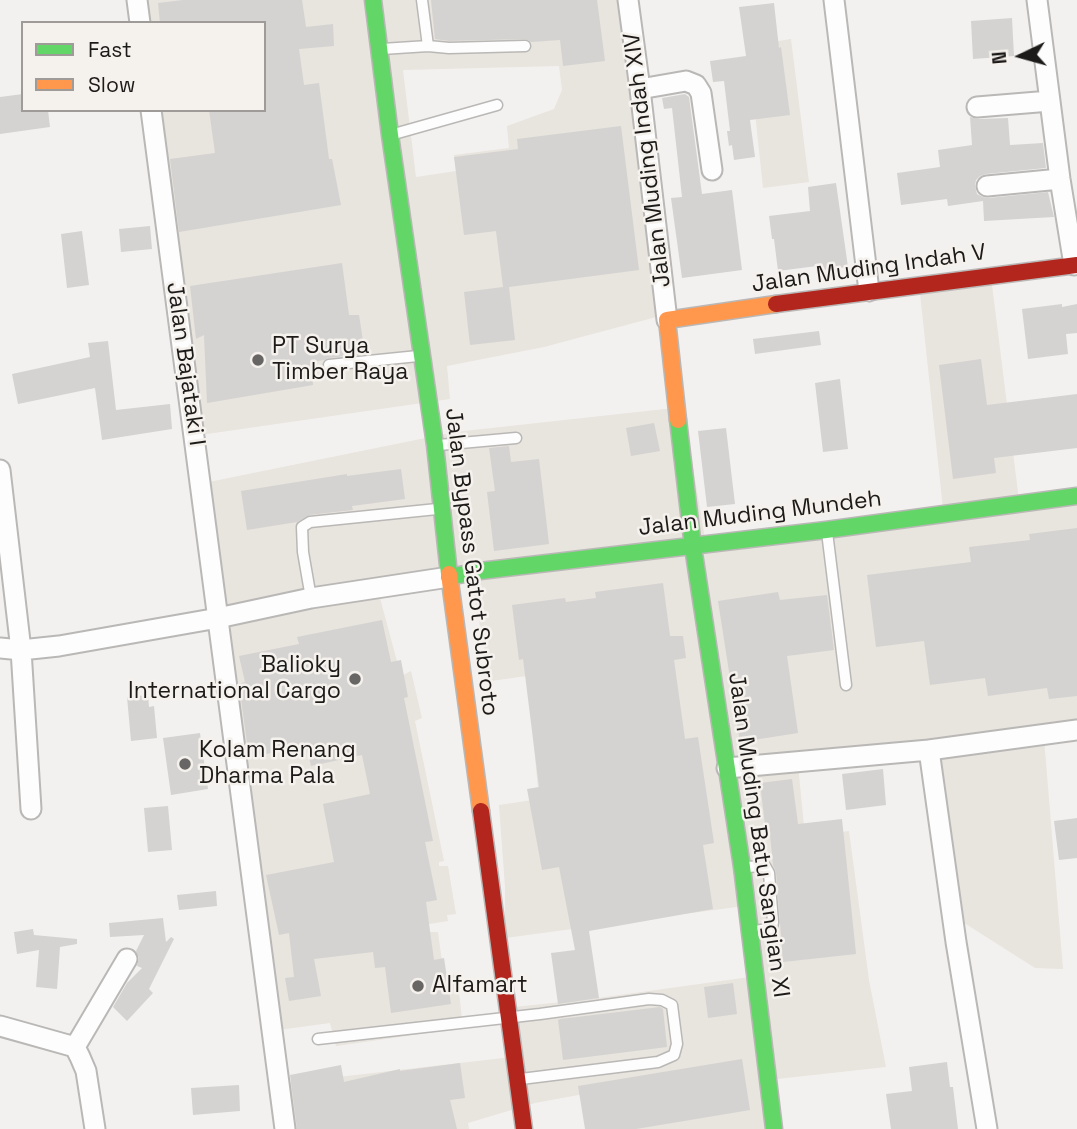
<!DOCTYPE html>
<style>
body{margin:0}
#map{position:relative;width:1077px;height:1129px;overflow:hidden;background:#f3f1ef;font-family:"Space Grotesk",sans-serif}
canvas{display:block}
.legend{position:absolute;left:21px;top:21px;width:245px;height:91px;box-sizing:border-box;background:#f5f1ed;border:2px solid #9e9b98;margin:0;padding:9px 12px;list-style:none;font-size:21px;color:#1c1b19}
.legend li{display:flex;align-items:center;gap:14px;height:35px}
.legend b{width:35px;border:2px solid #9e9b98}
.north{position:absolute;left:986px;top:21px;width:70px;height:70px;-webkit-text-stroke:5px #f5f1ed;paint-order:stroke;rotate:265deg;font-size:19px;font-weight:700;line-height:28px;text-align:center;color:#1c1b19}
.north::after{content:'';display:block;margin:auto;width:24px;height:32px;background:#1c1b19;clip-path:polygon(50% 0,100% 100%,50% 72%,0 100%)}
</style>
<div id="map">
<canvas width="1077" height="1129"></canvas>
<ul class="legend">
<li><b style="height:9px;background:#63d668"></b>Fast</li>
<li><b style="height:9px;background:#ff974d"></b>Slow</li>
</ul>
<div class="north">N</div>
</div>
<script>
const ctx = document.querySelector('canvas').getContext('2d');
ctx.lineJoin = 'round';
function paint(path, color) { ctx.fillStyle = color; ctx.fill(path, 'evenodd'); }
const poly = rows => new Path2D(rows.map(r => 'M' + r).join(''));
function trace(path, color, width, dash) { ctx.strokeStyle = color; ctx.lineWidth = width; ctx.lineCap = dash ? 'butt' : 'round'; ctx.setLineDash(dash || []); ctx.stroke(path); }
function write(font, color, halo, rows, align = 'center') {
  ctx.font = font + ' "Space Grotesk",sans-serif'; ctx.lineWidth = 5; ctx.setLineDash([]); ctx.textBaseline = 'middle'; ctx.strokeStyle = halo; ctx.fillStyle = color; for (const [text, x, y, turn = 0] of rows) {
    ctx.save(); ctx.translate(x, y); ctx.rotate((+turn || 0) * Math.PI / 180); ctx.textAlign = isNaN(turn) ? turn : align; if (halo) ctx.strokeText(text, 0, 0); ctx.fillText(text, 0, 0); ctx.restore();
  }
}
const built = poly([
 [145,0,632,0,675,312,544,347,447,366,450,399,193,436,157,110,264,110,264,23,147,23],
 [559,66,562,90,554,109,507,126,509,148,454,155,456,171,416,177,403,70],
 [791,39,809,182,763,188,748,46],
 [991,277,1020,508,1077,497,1077,733,1044,738,1063,969,1035,968,958,919,931,757,798,764,805,837,849,831,869,980,886,1067,777,1079,782,1129,588,1129,584,1094,535,1103,468,1123,469,1129,283,1129,277,1084,521,1056,514,1007,591,999,757,976,744,906,505,938,505,887,499,805,539,799,527,676,491,681,470,576,377,587,401,676,411,671,422,718,415,721,444,861,439,862,439,866,448,866,456,914,447,915,448,921,429,924,430,932,438,932,444,976,457,974,463,1028,336,1046,330,1023,271,1031,199,484,455,432,683,407,707,551,944,518,919,284]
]);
const building = poly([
 [183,0,302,0,306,27,333,24,334,46,299,49,304,85,319,83,329,159,332,159,341,205,179,232,170,159,215,153,209,110,264,110,264,23,160,23,158,3],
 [431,0,597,0,605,61,563,66,560,40,531,42,525,39,449,41,435,39],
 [774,3,779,48,781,47,790,115,750,120,755,157,734,160,732,145,729,146,727,131,730,131,724,81,713,82,710,61,746,56,739,7],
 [1012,18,1014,56,973,59,971,21],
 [23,94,23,110,48,110,50,127,0,134,0,97],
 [685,94,689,97,702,194,732,190,742,270,682,278,671,198,682,197,672,108,664,109,662,98],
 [970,117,978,119,1008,118,1010,145,1043,143,1046,168,986,174,980,176,976,180,975,186,977,194,983,197,988,198,1048,192,1054,217,984,221,983,201,948,206,947,199,901,205,897,173,940,167,938,150,972,145],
 [621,126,639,270,509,287,515,340,470,345,464,292,503,287,496,231,464,235,454,157,518,149,517,139],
 [836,183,848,267,817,271,817,266,778,271,774,239,772,239,769,216,810,211,808,187],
 [150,226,152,249,121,252,119,229],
 [82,231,89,285,67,288,61,234],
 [342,263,349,315,359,315,365,354,328,358,324,360,312,362,313,385,207,403,204,335,196,339,190,286],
 [1062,304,1062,307,1077,304,1077,333,1066,334,1068,354,1028,359,1022,309],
 [819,331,821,345,755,354,753,339],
 [108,341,116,410,170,404,172,429,102,440,95,388,18,404,12,374,90,357,88,343],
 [981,359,987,405,1077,394,1077,448,994,458,996,473,953,479,939,365],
 [840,379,848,449,823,452,815,383],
 [654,423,660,451,631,456,626,428],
 [726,428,735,504,707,507,698,431],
 [509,446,511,462,539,459,549,544,494,551,487,492,495,491,489,448],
 [401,469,405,499,352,506,353,510,309,515,297,522,247,530,241,491,347,474,347,476],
 [1077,528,1077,696,1049,699,1047,688,988,696,985,678,930,685,924,641,876,647,867,575,971,562,969,547,1030,540,1029,534],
 [663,583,670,636,683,636,686,658,674,660,685,739,698,737,714,843,703,845,713,909,589,931,599,998,558,1004,551,953,575,950,559,867,542,870,527,789,539,787,523,659,519,660,512,605,565,598,566,602,596,598,595,592],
 [778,592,780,600,827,595,834,650,787,656,798,733,740,742,718,601],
 [382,620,391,662,401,660,408,697,404,698,433,841,425,842,437,900,426,902,434,960,444,958,451,1004,391,1013,385,967,375,968,373,952,314,959,321,996,289,1001,285,978,294,977,289,933,279,935,266,875,334,862,323,804,370,794,362,755,311,766,306,745,249,758,239,684,245,682,239,656,299,644,297,637],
 [148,695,149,707,154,706,157,738,131,741,127,697],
 [200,733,208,789,171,795,163,738],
 [883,769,886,805,846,810,842,774],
 [792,779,798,824,842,819,856,954,783,962,776,872,773,865,769,825,765,825,760,783],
 [168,806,172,850,148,852,144,808],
 [1077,818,1077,858,1059,860,1054,821],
 [216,891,217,906,179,910,177,895],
 [163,918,166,942,171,937,174,939,149,989,153,993,127,1021,113,1007,127,983,142,968,137,966,139,958,136,951,144,935,110,937,109,923],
 [33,929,34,935,77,939,77,944,60,947,57,989,36,987,39,950,17,954,14,932],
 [733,983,737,1014,708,1018,704,987],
 [660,1007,663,1009,667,1047,563,1060,558,1020,560,1019],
 [742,1059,750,1110,636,1129,585,1129,578,1086],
 [947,1062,950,1087,953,1087,958,1129,891,1129,886,1094,912,1091,909,1067],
 [460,1063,465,1098,450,1100,457,1129,297,1129,290,1075,341,1065,344,1082,400,1069,400,1071],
 [239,1085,240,1111,193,1115,191,1088]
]);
const lane = poly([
 [422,0,428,46],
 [382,49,428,46,449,48,525,46],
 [394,134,497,105],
 [329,365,418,356],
 [439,445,516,438],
 [827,532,846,685],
 [311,598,303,552,302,527,310,522,437,509],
 [745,867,765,866,769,873,773,922,772,928,751,932],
 [318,1039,540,1014,649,999,662,1000,672,1005,677,1044,674,1055,658,1062,521,1079]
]);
const street = poly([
 [137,0,140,23],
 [628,0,640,89,667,320],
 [834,0,869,291],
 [1037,0,1060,179,1074,265],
 [640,89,686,81,696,85,701,93,712,170],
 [977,107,1050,101],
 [151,110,285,1129],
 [987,186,1060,179],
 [0,470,21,650,31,809],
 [0,648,21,650,59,646,218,618,311,598,449,577],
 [929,750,956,942,987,1129],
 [727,768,929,750,1077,730],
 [0,1026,75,1047,80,1057,86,1071,95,1129],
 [75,1047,127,959]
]);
const fast = poly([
 [373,0,390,135,435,445,449,574],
 [678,420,693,547,742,867,774,1129],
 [449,577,480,571,826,530,1077,496]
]);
const slow = poly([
 [678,420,667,320,776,304],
 [449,574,481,811]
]);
const jam = poly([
 [776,304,1077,265],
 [481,811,524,1129]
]);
const markers = [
 [258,360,7,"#676664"],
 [355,679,7,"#676664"],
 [185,764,7,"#676664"],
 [418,986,7,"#676664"]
];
const streetNames = [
 ["Jalan Muding Indah XIV",648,160,-97],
 ["Jalan Muding Indah V",869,269,-8],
 ["Jalan Bajataki I",185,364,82],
 ["Jalan Muding Mundeh",760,514,-7],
 ["Jalan Bypass Gatot Subroto",471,562,83],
 ["Jalan Muding Batu Sangian XI",758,835,82]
];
const poiNames = [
 ["PT Surya",272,347],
 ["Timber Raya",272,373],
 ["Balioky",341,666,"right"],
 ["International Cargo",341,692,"right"],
 ["Kolam Renang",199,751],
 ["Dharma Pala",199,777],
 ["Alfamart",432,986]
];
paint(built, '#e8e4de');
paint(building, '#d4d3d1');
trace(lane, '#bab8b6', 13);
trace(street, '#bab8b6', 23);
trace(fast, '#bab8b6', 19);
trace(slow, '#bab8b6', 19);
trace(jam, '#bab8b6', 19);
trace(lane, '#fdfdfd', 10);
trace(street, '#fdfdfd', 19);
trace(fast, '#63d668', 16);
trace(slow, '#ff974d', 16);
trace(jam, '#b3261e', 16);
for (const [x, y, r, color] of markers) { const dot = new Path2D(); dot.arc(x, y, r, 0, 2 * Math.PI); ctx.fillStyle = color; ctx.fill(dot); trace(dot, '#f5f1ed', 2.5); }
write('23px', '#1c1b19', '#f5f1ed', streetNames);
write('23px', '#1c1b19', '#f5f1ed', poiNames, 'left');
</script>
